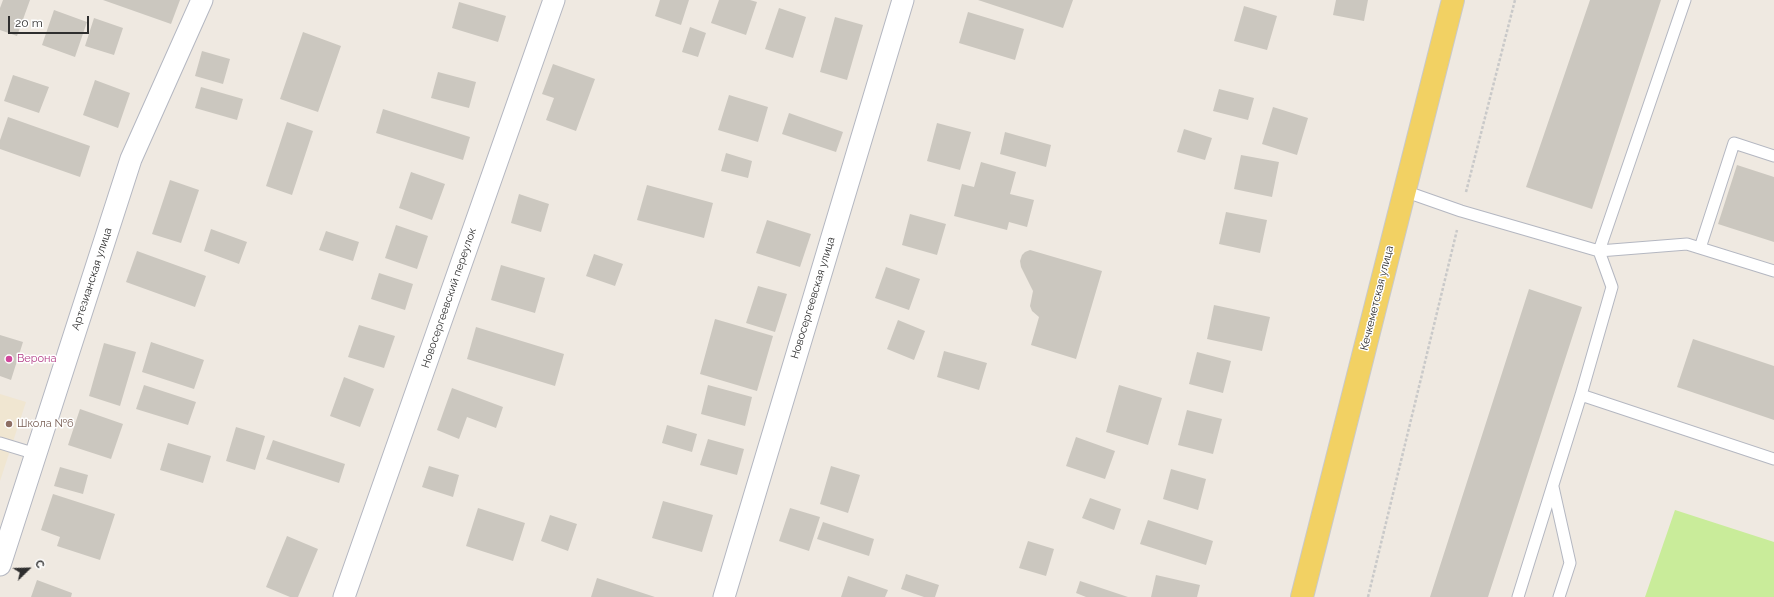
<!DOCTYPE html>
<meta charset="utf-8">
<style>
body{margin:0}
#map{position:relative;width:1774px;height:597px;overflow:hidden;background:#efe9e1;font-family:Raleway,sans-serif}
canvas{display:block}
.north{position:absolute;left:8px;top:549px;width:40px;height:40px;-webkit-text-stroke:3px #fff;paint-order:stroke;rotate:67deg;font-size:11px;font-weight:700;line-height:16px;text-align:center;color:#2e2e2e}
.north::after{content:'';display:block;margin:auto;width:14px;height:18px;background:#2e2e2e;clip-path:polygon(50% 0,100% 100%,50% 72%,0 100%)}
.scale{position:absolute;left:8px;top:16px;width:81px;height:18px;box-sizing:border-box;border:2px solid #2e2e2e;border-top:0;padding-left:5px;font-size:12px;line-height:14px;white-space:nowrap;color:#2e2e2e;-webkit-text-stroke:3px #fff;paint-order:stroke}
</style>
<div id="map">
<canvas width="1774" height="597"></canvas>
<div class="north">С</div>
<div class="scale">20 m</div>
</div>
<script>
const ctx = document.querySelector('canvas').getContext('2d');
ctx.lineJoin = 'round';
function paint(path, color) { ctx.fillStyle = color; ctx.fill(path, 'evenodd'); }
const poly = rows => new Path2D(rows.map(r => 'M' + r).join(''));
function trace(path, color, width, dash) { ctx.strokeStyle = color; ctx.lineWidth = width; ctx.lineCap = dash ? 'butt' : 'round'; ctx.setLineDash(dash || []); ctx.stroke(path); }
function write(font, color, halo, rows, align = 'center') {
  ctx.font = font + ' Raleway,sans-serif'; ctx.lineWidth = 3; ctx.setLineDash([]); ctx.textBaseline = 'middle'; ctx.strokeStyle = halo; ctx.fillStyle = color; for (const [text, x, y, turn = 0] of rows) {
    ctx.save(); ctx.translate(x, y); ctx.rotate((+turn || 0) * Math.PI / 180); ctx.textAlign = isNaN(turn) ? turn : align; if (halo) ctx.strokeText(text, 0, 0); ctx.fillText(text, 0, 0); ctx.restore();
  }
}
const education = poly([
 [0,394,26,402,0,481]
]);
const pitch = poly([
 [1675,510,1774,542,1774,597,1645,597]
]);
const building = poly([
 [3,0,30,0,17,36,0,30,0,8],
 [103,0,180,0,171,24],
 [660,0,689,0,681,25,655,16],
 [719,0,750,0,757,2,746,35,711,23],
 [978,0,1073,0,1063,28],
 [1336,0,1368,0,1364,21,1333,15],
 [1590,0,1661,0,1592,209,1526,187],
 [459,2,506,16,498,42,452,28],
 [1244,6,1277,16,1267,50,1234,41],
 [779,8,806,17,793,58,765,49],
 [54,10,87,22,75,57,42,45],
 [968,12,1024,29,1015,60,959,43],
 [835,17,863,25,847,80,820,72],
 [94,18,123,28,114,55,85,46],
 [690,27,706,33,698,57,682,52],
 [303,32,341,46,318,112,280,99],
 [202,51,230,59,223,84,195,76],
 [553,64,595,79,576,131,546,120,554,98,542,94],
 [438,72,476,82,469,108,431,98],
 [13,75,49,87,39,113,4,101],
 [95,80,130,93,118,128,83,115],
 [201,87,243,99,237,120,195,108],
 [1219,89,1254,98,1248,120,1213,111],
 [729,95,768,107,758,142,718,130],
 [1273,107,1308,118,1297,155,1262,144],
 [383,109,470,137,463,160,376,133],
 [789,113,843,132,836,152,782,134],
 [8,117,90,146,80,177,0,149,0,140],
 [287,122,313,131,292,195,266,186],
 [937,123,971,132,960,170,927,161],
 [1184,129,1212,138,1205,160,1177,152],
 [1005,132,1051,145,1046,167,1000,154],
 [726,153,752,161,748,178,721,171],
 [1241,155,1279,162,1272,197,1234,189],
 [981,162,1016,172,1010,194,1034,200,1027,227,1009,222,1007,230,954,216,962,184,974,187],
 [1737,165,1774,177,1774,242,1718,224],
 [411,172,445,184,432,220,399,208],
 [170,180,199,190,181,243,152,234],
 [647,185,713,203,704,238,637,220],
 [519,194,549,204,541,232,511,223],
 [1226,212,1267,220,1260,253,1219,244],
 [910,214,946,224,937,255,902,245],
 [767,220,811,234,800,267,756,253],
 [396,225,428,236,417,269,385,258],
 [211,229,247,242,239,264,204,251],
 [326,231,359,242,353,261,319,250],
 [1030,250,1102,271,1076,359,1031,345,1039,317,1032,311,1030,306,1033,291,1021,267,1020,261,1022,255,1025,252],
 [137,251,206,276,195,307,126,282],
 [594,254,623,264,615,286,586,276],
 [501,265,545,278,535,313,491,300],
 [886,267,920,279,909,310,875,298],
 [379,273,413,284,405,310,371,299],
 [758,286,787,294,775,332,746,323],
 [1529,289,1582,307,1488,597,1430,597],
 [1214,305,1270,317,1262,351,1207,339],
 [715,319,773,336,757,391,700,374],
 [898,320,925,331,914,360,887,349],
 [359,325,395,336,384,368,348,357],
 [476,327,564,354,555,386,467,359],
 [0,335,23,342,11,380,0,376],
 [1693,339,1774,366,1774,420,1677,387],
 [151,342,204,360,194,389,142,372],
 [104,343,136,352,120,406,89,396],
 [944,351,987,363,979,390,937,377],
 [1197,352,1231,361,1223,393,1189,384],
 [344,377,374,389,360,427,330,416],
 [144,385,196,402,188,425,136,409],
 [708,385,752,397,745,426,701,414],
 [1119,385,1162,398,1148,445,1106,432],
 [452,388,503,407,496,428,467,417,459,439,437,430],
 [80,409,123,424,111,459,68,445],
 [1187,410,1222,419,1213,454,1178,445],
 [667,425,697,434,692,452,662,443],
 [236,427,265,436,255,470,226,461],
 [1076,437,1115,451,1105,479,1066,466],
 [708,439,744,449,737,475,700,465],
 [273,440,345,464,339,483,266,459],
 [168,443,211,456,203,483,160,470],
 [429,466,459,475,453,497,422,487],
 [831,466,860,475,848,513,820,504],
 [60,467,88,475,83,494,54,486],
 [1171,469,1206,479,1198,510,1163,499],
 [53,494,115,514,100,560,57,546,60,537,41,530],
 [1090,498,1121,509,1114,530,1082,518],
 [663,501,713,515,702,552,652,538],
 [478,508,525,523,513,561,466,546],
 [790,508,820,517,809,551,779,541],
 [550,515,577,524,568,551,541,541],
 [1148,520,1213,541,1206,565,1140,544],
 [823,522,874,539,869,556,817,539],
 [287,536,318,549,298,597,290,597,266,587],
 [1028,541,1054,549,1046,576,1019,568],
 [906,574,939,585,935,597,924,597,901,589],
 [1156,575,1200,585,1197,597,1151,597],
 [848,576,888,590,885,597,841,597],
 [597,578,655,597,591,597],
 [37,580,72,593,71,597,31,597],
 [1080,581,1128,597,1086,597,1076,593]
]);
const path = poly([
 [1466,192,1515,0],
 [1368,597,1457,230]
]);
const service = poly([
 [1685,0,1599,251,1687,244,1774,271],
 [1404,191,1461,211,1599,251,1612,287,1581,395,1518,597],
 [1700,248,1734,143,1774,156],
 [1581,395,1774,459],
 [0,443,36,454],
 [1553,487,1570,563,1559,597]
]);
const minor = poly([
 [0,565,131,159,202,0],
 [344,597,554,0],
 [724,597,903,0]
]);
const primary = poly([
 [1302,597,1453,0]
]);
const markers = [
 [9,359,4,"#d1479c"],
 [9,424,4,"#8d6e63"]
];
const streetNames = [
 ["Артезианская улица",92,279,-72],
 ["Новосергеевский переулок",449,298,-71],
 ["Новосергеевская улица",813,298,-73],
 ["Кечкеметская улица",1377,298,-76]
];
const hotelNames = [
 ["Верона",17,359]
];
const educationNames = [
 ["Школа №6",17,424]
];
paint(education, '#f0e6d1');
paint(pitch, '#c9ec9a');
paint(building, '#cbc7bf');
trace(service, '#b4b7c1', 13);
trace(minor, '#b4b7c1', 23);
trace(primary, '#c9c9c9', 24);
trace(path, '#c9c9c9', 2.5, [3, 2]);
trace(service, '#fff', 11);
trace(minor, '#fff', 21);
trace(primary, '#f2d163', 22);
for (const [x, y, r, color] of markers) { const dot = new Path2D(); dot.arc(x, y, r, 0, 2 * Math.PI); ctx.fillStyle = color; ctx.fill(dot); trace(dot, '#fff', 1.5); }
write('11px', '#2e2e2e', '#fff', streetNames);
write('11px', '#b23c85', '#fff', hotelNames, 'left');
write('11px', '#785e54', '#fff', educationNames, 'left');
</script>
